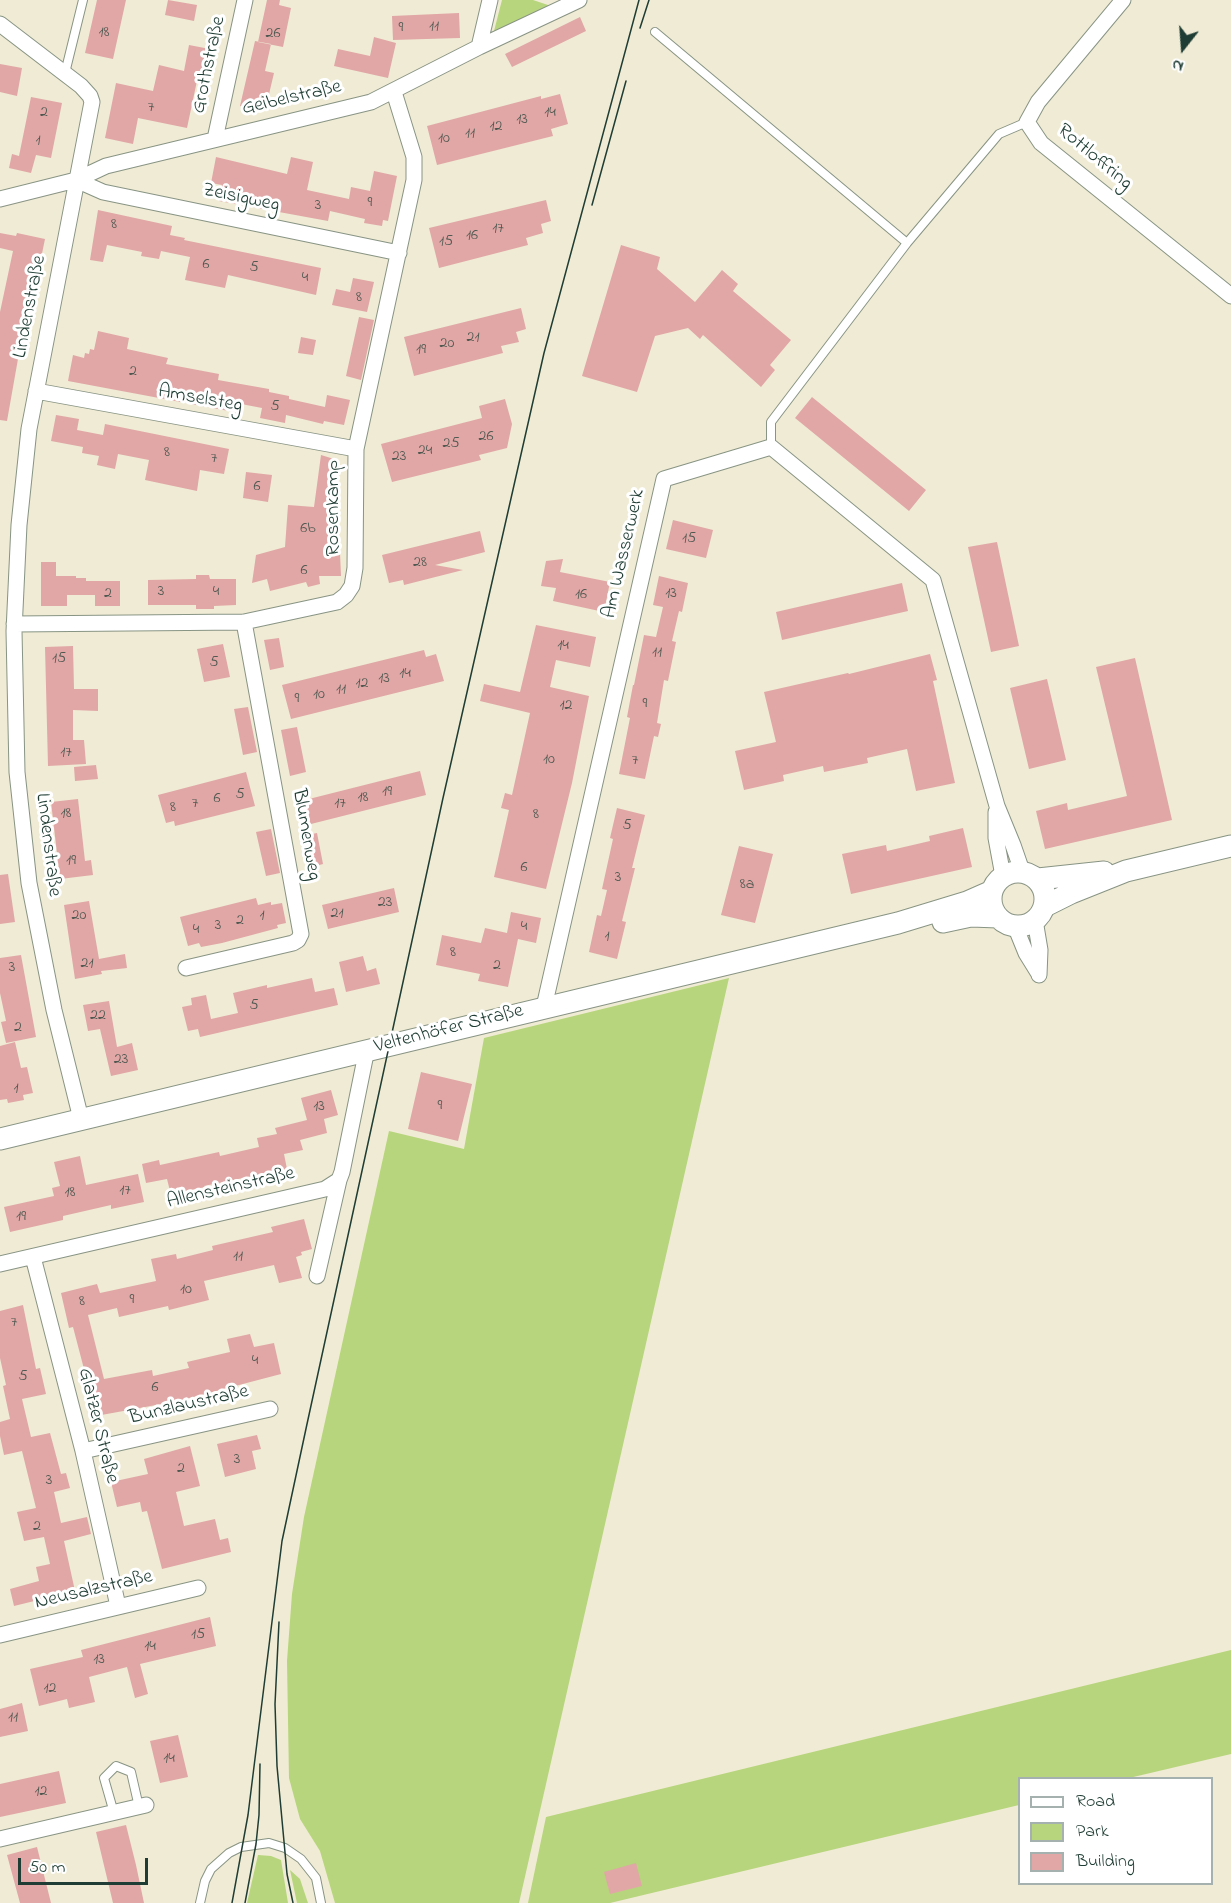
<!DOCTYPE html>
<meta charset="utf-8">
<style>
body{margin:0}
#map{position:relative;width:1231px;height:1903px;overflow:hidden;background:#f0ebd4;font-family:"Indie Flower",sans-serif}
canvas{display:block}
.legend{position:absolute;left:1018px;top:1777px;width:195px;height:108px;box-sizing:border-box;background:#fff;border:2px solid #a5b1ae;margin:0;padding:8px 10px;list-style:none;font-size:18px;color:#1f3d34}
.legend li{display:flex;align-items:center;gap:12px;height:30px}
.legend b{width:30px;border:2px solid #a5b1ae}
.north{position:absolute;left:1153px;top:18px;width:60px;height:60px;-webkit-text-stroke:4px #fff;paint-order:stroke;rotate:197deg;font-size:16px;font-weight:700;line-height:24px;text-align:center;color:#1f3d34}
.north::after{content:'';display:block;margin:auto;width:21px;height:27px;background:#1f3d34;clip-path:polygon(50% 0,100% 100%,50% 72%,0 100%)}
.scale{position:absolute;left:18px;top:1858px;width:130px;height:27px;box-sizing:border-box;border:3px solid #1f3d34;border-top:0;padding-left:8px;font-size:18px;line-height:21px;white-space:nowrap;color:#1f3d34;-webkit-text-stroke:4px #fff;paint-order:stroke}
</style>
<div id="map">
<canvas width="1231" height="1903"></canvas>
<ul class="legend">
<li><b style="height:8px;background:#fff"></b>Road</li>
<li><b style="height:16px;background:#b7d57c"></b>Park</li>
<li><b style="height:16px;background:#e0a7a6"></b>Building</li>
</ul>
<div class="north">N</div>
<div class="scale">50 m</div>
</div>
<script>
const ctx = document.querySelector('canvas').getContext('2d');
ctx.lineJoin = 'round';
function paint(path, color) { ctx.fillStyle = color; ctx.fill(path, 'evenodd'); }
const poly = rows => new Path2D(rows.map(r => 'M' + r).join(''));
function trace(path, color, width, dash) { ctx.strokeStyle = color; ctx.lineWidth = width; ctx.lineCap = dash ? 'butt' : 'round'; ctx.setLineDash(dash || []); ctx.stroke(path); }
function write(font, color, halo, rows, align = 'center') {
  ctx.font = font + ' "Indie Flower",sans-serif'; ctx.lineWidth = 6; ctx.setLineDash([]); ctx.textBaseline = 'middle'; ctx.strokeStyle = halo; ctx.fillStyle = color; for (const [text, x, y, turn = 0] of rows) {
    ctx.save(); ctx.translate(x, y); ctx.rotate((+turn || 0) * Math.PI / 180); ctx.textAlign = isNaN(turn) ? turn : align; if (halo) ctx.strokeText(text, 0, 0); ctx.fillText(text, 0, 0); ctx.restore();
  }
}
const green = poly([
 [502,0,533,0,551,6,493,35],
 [729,978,519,1903,335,1903,320,1851,300,1819,289,1778,287,1661,292,1594,304,1517,389,1131,464,1149,484,1038],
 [1231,1650,1231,1754,1129,1778,1020,1778,1019,1805,610,1903,528,1903,546,1817],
 [258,1855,271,1856,281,1860,288,1903,247,1903],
 [290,1870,300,1879,308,1903,297,1903]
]);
const building = poly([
 [97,0,126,0,113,59,85,53],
 [168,0,197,5,194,21,165,15],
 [267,0,280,0,279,5,291,8,283,47,258,42],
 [459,13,460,38,393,40,392,16],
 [580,17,586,31,512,67,505,54],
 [374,37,396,43,388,78,334,66,338,49,370,56],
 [255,41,271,44,265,71,274,73,265,111,240,106],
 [189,45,215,50,209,78,198,76,187,128,138,118,133,144,105,138,116,83,153,91,159,65,184,71],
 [0,64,22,68,17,96,0,92],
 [560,94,568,124,551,129,553,136,437,165,427,126,541,96,541,99],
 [31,97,62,103,51,158,36,155,31,173,9,168,12,154,19,156],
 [216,157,287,174,291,157,313,162,307,190,349,199,351,187,370,191,374,171,397,176,388,221,383,220,382,226,364,223,365,219,330,211,328,221,219,201,222,185,211,183],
 [546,200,551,221,541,224,543,233,526,238,528,245,439,268,429,228],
 [98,210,172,226,170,235,185,238,184,240,321,268,316,295,228,275,225,288,185,280,190,257,161,251,159,259,141,256,142,252,107,245,103,262,90,260],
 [0,233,16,236,17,233,45,239,27,326,24,325,7,421,0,420,0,312,13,251,0,248],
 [621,245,660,257,657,269,695,302,722,270,738,284,733,291,791,340,770,365,775,370,761,387,703,335,700,339,688,328,655,336,637,392,582,376],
 [353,278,374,282,367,312,332,305,336,289,350,292],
 [521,308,526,329,516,332,519,342,501,346,503,353,414,376,404,337],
 [359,317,374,320,361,380,346,376],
 [98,331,129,338,127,349,168,358,166,364,219,374,218,380,269,389,269,392,289,396,289,399,325,407,327,395,350,400,344,425,324,421,323,424,286,415,285,423,260,418,262,408,236,403,234,412,68,381,73,355,84,358,85,353,89,354,90,349,94,350],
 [301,337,316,340,313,355,298,353],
 [812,397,926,490,909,511,795,418],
 [505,399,512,424,507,448,479,455,481,460,392,482,381,444,482,418,479,406],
 [56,415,79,419,77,430,103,435,105,424,229,449,224,474,200,470,197,491,145,480,149,460,118,454,115,469,97,465,99,456,82,453,83,447,51,441],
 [321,455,334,459,328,520,331,520,328,554,340,553,341,576,319,576,320,584,308,587,306,582,270,591,267,579,252,583,256,555,285,547,288,505,314,507],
 [246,472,272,475,268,502,243,498],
 [673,520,713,530,706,558,666,549],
 [480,531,485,552,435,565,463,570,404,585,403,580,389,583,382,555],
 [997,542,1019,646,991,652,968,547],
 [563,559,560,572,610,582,604,612,553,601,556,588,541,586,546,561],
 [41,562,56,562,56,576,76,576,76,578,86,578,86,581,120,581,120,606,95,606,95,595,67,595,67,606,41,606],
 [196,575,209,575,210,579,236,579,236,605,214,606,214,609,196,609,196,605,148,605,148,580,196,579],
 [659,576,688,583,682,612,679,611,672,641,676,642,668,681,664,680,657,723,661,724,658,737,654,736,645,779,619,774,630,718,627,717,633,685,634,685,644,635,656,637,663,607,653,605],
 [902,583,908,611,782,640,776,612],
 [536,625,596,637,590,667,556,660,550,687,589,696,572,783,546,889,494,877,509,810,501,808,505,793,512,795,530,713,480,701,484,684,520,692],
 [279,638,284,667,270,670,264,640],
 [223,644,230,677,204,682,197,649],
 [73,646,74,689,98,689,98,711,73,710,73,740,84,740,86,764,48,766,45,647],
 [424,650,426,657,436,654,444,681,291,719,282,685],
 [930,654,937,680,933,681,955,783,916,791,907,749,867,758,868,763,824,772,823,766,783,775,784,781,744,790,735,751,776,742,764,692,848,673,849,674],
 [1135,658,1172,820,1045,849,1036,811,1067,803,1068,810,1127,796,1096,667],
 [1047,679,1066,760,1029,769,1010,688],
 [248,707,257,752,243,755,234,709],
 [297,727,306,772,290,776,281,730],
 [96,765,98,779,75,781,74,767],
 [420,771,426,795,307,825,301,801],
 [246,772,255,806,175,826,174,821,166,823,158,795],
 [78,799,85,861,91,860,93,875,60,879,51,802],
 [617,808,645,815,632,868,635,868,622,921,626,922,617,959,589,952,597,915,601,916,607,890,602,889,613,839,610,838],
 [963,828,972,867,851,894,842,854,886,845,887,851,930,841,929,836],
 [271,829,280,873,266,876,256,832],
 [317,833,323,864,308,868,302,836],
 [739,846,773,854,755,923,721,915],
 [8,874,15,922,0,924,0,875],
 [394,888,399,912,328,929,322,905],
 [256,898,258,905,271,902,271,905,282,903,286,923,277,925,278,928,222,943,201,947,199,943,188,946,180,917],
 [89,901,99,959,125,954,127,968,101,971,102,974,75,979,64,905],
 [511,912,541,918,536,943,518,939,508,987,478,981,480,974,436,965,442,935,481,943,485,928,507,933],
 [21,955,36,1037,6,1043,1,1022,6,1021,0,993,0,958],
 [363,956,367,971,376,968,380,984,346,992,339,962],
 [312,978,315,992,334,988,338,1005,200,1037,198,1029,188,1031,182,1007,192,1005,191,998,206,995,211,1019,238,1013,233,993,267,985,267,988],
 [109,1001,117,1047,132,1043,138,1070,111,1076,100,1029,88,1031,83,1005],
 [15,1042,21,1068,27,1067,33,1093,23,1095,24,1100,8,1103,7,1099,0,1100,0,1046],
 [421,1072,472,1084,458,1141,408,1129],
 [331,1090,338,1115,324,1119,327,1133,300,1140,303,1150,284,1154,287,1169,204,1186,205,1187,171,1195,167,1179,146,1183,142,1164,159,1160,160,1165,219,1152,220,1156,259,1147,257,1138,277,1134,275,1128,307,1120,301,1098],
 [80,1156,86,1185,138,1174,144,1202,111,1209,111,1205,63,1216,63,1220,10,1232,4,1207,54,1196,52,1188,60,1186,54,1162],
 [304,1219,312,1249,301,1252,302,1255,296,1257,302,1278,279,1283,274,1265,204,1281,209,1300,169,1310,168,1306,119,1317,117,1308,88,1315,104,1379,152,1370,153,1376,189,1368,187,1362,230,1352,227,1339,250,1334,254,1347,274,1343,281,1374,178,1401,96,1416,86,1369,84,1369,73,1327,69,1328,61,1293,97,1284,100,1293,156,1281,151,1259,176,1254,177,1259,213,1250,212,1246,273,1232,271,1227],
 [23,1305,36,1369,40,1368,46,1394,22,1399,31,1437,50,1433,61,1474,66,1473,70,1488,54,1492,61,1523,87,1517,91,1534,64,1541,75,1591,14,1606,10,1589,39,1581,36,1567,50,1564,44,1537,24,1541,17,1512,36,1508,22,1451,4,1455,0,1436,0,1422,10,1419,3,1386,6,1385,0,1358,0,1311],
 [257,1435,261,1449,252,1451,256,1469,225,1477,217,1444],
 [190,1446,200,1486,176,1492,184,1526,215,1519,220,1540,228,1538,231,1552,162,1569,147,1511,142,1512,140,1502,117,1507,111,1482,148,1474,144,1459],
 [210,1617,216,1646,140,1664,148,1694,135,1698,127,1667,89,1677,95,1702,69,1708,67,1699,39,1706,30,1669,83,1657,81,1650],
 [22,1703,28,1731,0,1737,0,1709],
 [178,1735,188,1777,160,1783,150,1741],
 [59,1771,66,1803,0,1817,0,1784],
 [126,1825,136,1865,144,1903,113,1903,96,1832],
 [37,1847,51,1903,20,1903,7,1855],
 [636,1863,642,1886,610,1894,604,1872]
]);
const lane = poly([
 [655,32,907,243],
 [65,73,83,0],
 [771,447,771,422,907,243,999,134,1027,122],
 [114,1813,104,1778,116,1766,131,1772,139,1807],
 [200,1903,205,1881,211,1869,229,1853,241,1847,269,1843,285,1848,301,1859,316,1878,321,1903]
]);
const street = poly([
 [1123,0,1038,102,1027,122,1041,143,1231,296],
 [0,24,81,86,90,96,92,102,29,429,19,525,14,631,17,772,29,883,54,1010,81,1119],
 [479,47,490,0],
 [215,139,245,0],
 [76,180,103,192,399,253],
 [0,199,76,180,106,166,371,102,479,47,579,0],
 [36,391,356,449],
 [14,624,244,622,337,602,346,595,352,586,355,568,356,449,414,180,414,157,394,92],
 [996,812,996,838,1003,876],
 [1035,920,1040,950,1039,975],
 [1015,926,1026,953,1039,974],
 [186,968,293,943,298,940,301,934,244,622],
 [544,1007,664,479,771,447,933,580,997,806,1013,845,1022,871],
 [33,1257,83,1451,118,1606],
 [0,1264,325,1189,339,1180,342,1172,367,1049],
 [317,1276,339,1180],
 [83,1451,270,1409],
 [0,1635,198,1588],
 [0,1839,146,1805]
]);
const secondary = poly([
 '991 899a27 27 0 1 1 54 0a27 27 0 1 1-54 0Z',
 [1038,879,1104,872],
 [1045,906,1071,893,1126,871,1231,846],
 [943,922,971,916,998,917],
 [0,1139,898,923,967,902,992,891]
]);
const tram = poly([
 [640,28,649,0],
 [592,205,626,81],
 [279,1622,275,1704,277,1766,287,1874,293,1903],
 [232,1903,248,1815,282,1541,307,1424,443,798,544,353,639,0],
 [245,1903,256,1844,259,1815,260,1764]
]);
const numberNames = [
 ["11",434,27],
 ["9",401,28],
 ["18",104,33],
 ["26",273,34],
 ["7",151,108],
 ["2",44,113],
 ["14",550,113],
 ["13",522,120],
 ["12",496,127],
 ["11",470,134],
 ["10",444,139],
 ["1",38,141],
 ["9",370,203],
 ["3",318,206],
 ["8",114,225],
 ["17",498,229],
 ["16",472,236],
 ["15",446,242],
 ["6",206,265],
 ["5",254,268],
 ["4",305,278],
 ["8",359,298],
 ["21",473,338],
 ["20",447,344],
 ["19",421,350],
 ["2",133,372],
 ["5",275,407],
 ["26",486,437],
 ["25",451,444],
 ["24",425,451],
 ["8",167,453],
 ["23",399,457],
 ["7",214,459],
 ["6",257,487],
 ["6b",308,529],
 ["15",689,539],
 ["28",420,563],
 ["6",304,571],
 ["3",161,592],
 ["4",216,592],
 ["2",108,594],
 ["13",671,594],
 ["16",581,595],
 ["14",563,646],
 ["11",657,653],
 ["15",59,659],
 ["5",214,663],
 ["14",405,674],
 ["13",384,679],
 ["12",362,684],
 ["11",341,690],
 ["10",319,695],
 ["9",297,699],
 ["9",645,704],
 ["12",566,706],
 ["17",66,753],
 ["10",549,760],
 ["7",635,761],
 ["19",387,792],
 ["5",240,795],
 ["18",363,798],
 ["6",217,799],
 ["7",195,804],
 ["17",340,804],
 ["8",173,808],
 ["18",66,814],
 ["8",536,815],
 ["5",627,826],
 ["19",71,861],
 ["6",524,868],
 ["3",618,878],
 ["8a",747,885],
 ["23",385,903],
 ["21",337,914],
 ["20",79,916],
 ["1",262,916],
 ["2",240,921],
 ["3",218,926],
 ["4",524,927],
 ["4",196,930],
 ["1",607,937],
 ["8",453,953],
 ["21",87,964],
 ["2",497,966],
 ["3",12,968],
 ["5",254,1006],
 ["22",98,1016],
 ["2",18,1028],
 ["23",121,1060],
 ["1",16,1089],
 ["9",440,1106],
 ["13",319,1107],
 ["17",125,1191],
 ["18",70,1193],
 ["19",21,1217],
 ["11",238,1257],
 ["10",186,1290],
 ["9",132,1300],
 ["8",82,1302],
 ["7",14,1323],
 ["4",255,1361],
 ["5",23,1377],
 ["6",155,1388],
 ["3",237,1460],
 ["2",181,1469],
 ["3",49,1481],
 ["2",37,1527],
 ["15",198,1635],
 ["14",150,1647],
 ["13",99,1660],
 ["12",50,1689],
 ["11",13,1718],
 ["14",169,1759],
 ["12",41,1792]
];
const streetNames = [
 ["Grothstraße",210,65,-78],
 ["Geibelstraße",292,99,-13],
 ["Rottloffring",1094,158,40],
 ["Zeisigweg",241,199,12],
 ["Lindenstraße",31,307,-79],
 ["Amselsteg",200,400,10],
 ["Rosenkamp",335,508,-90],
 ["Am Wasserwerk",625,554,-77],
 ["Blumenweg",305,835,80],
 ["Lindenstraße",47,845,83],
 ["Veltenhöfer Straße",449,1030,-14],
 ["Allensteinstraße",231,1189,-13],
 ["Bunzlaustraße",189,1406,-13],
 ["Glatzer Straße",97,1426,76],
 ["Neusalzstraße",94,1591,-13]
];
paint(green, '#b7d57c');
paint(building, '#e0a7a6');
trace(lane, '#889484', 10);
trace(street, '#889484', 17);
trace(secondary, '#889484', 23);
trace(lane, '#fff', 8);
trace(street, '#fff', 15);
trace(secondary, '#fff', 21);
trace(tram, '#1f3d34', 1.5);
write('16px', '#4f5850', null, numberNames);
write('20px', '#1f3d34', '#fff', streetNames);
</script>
